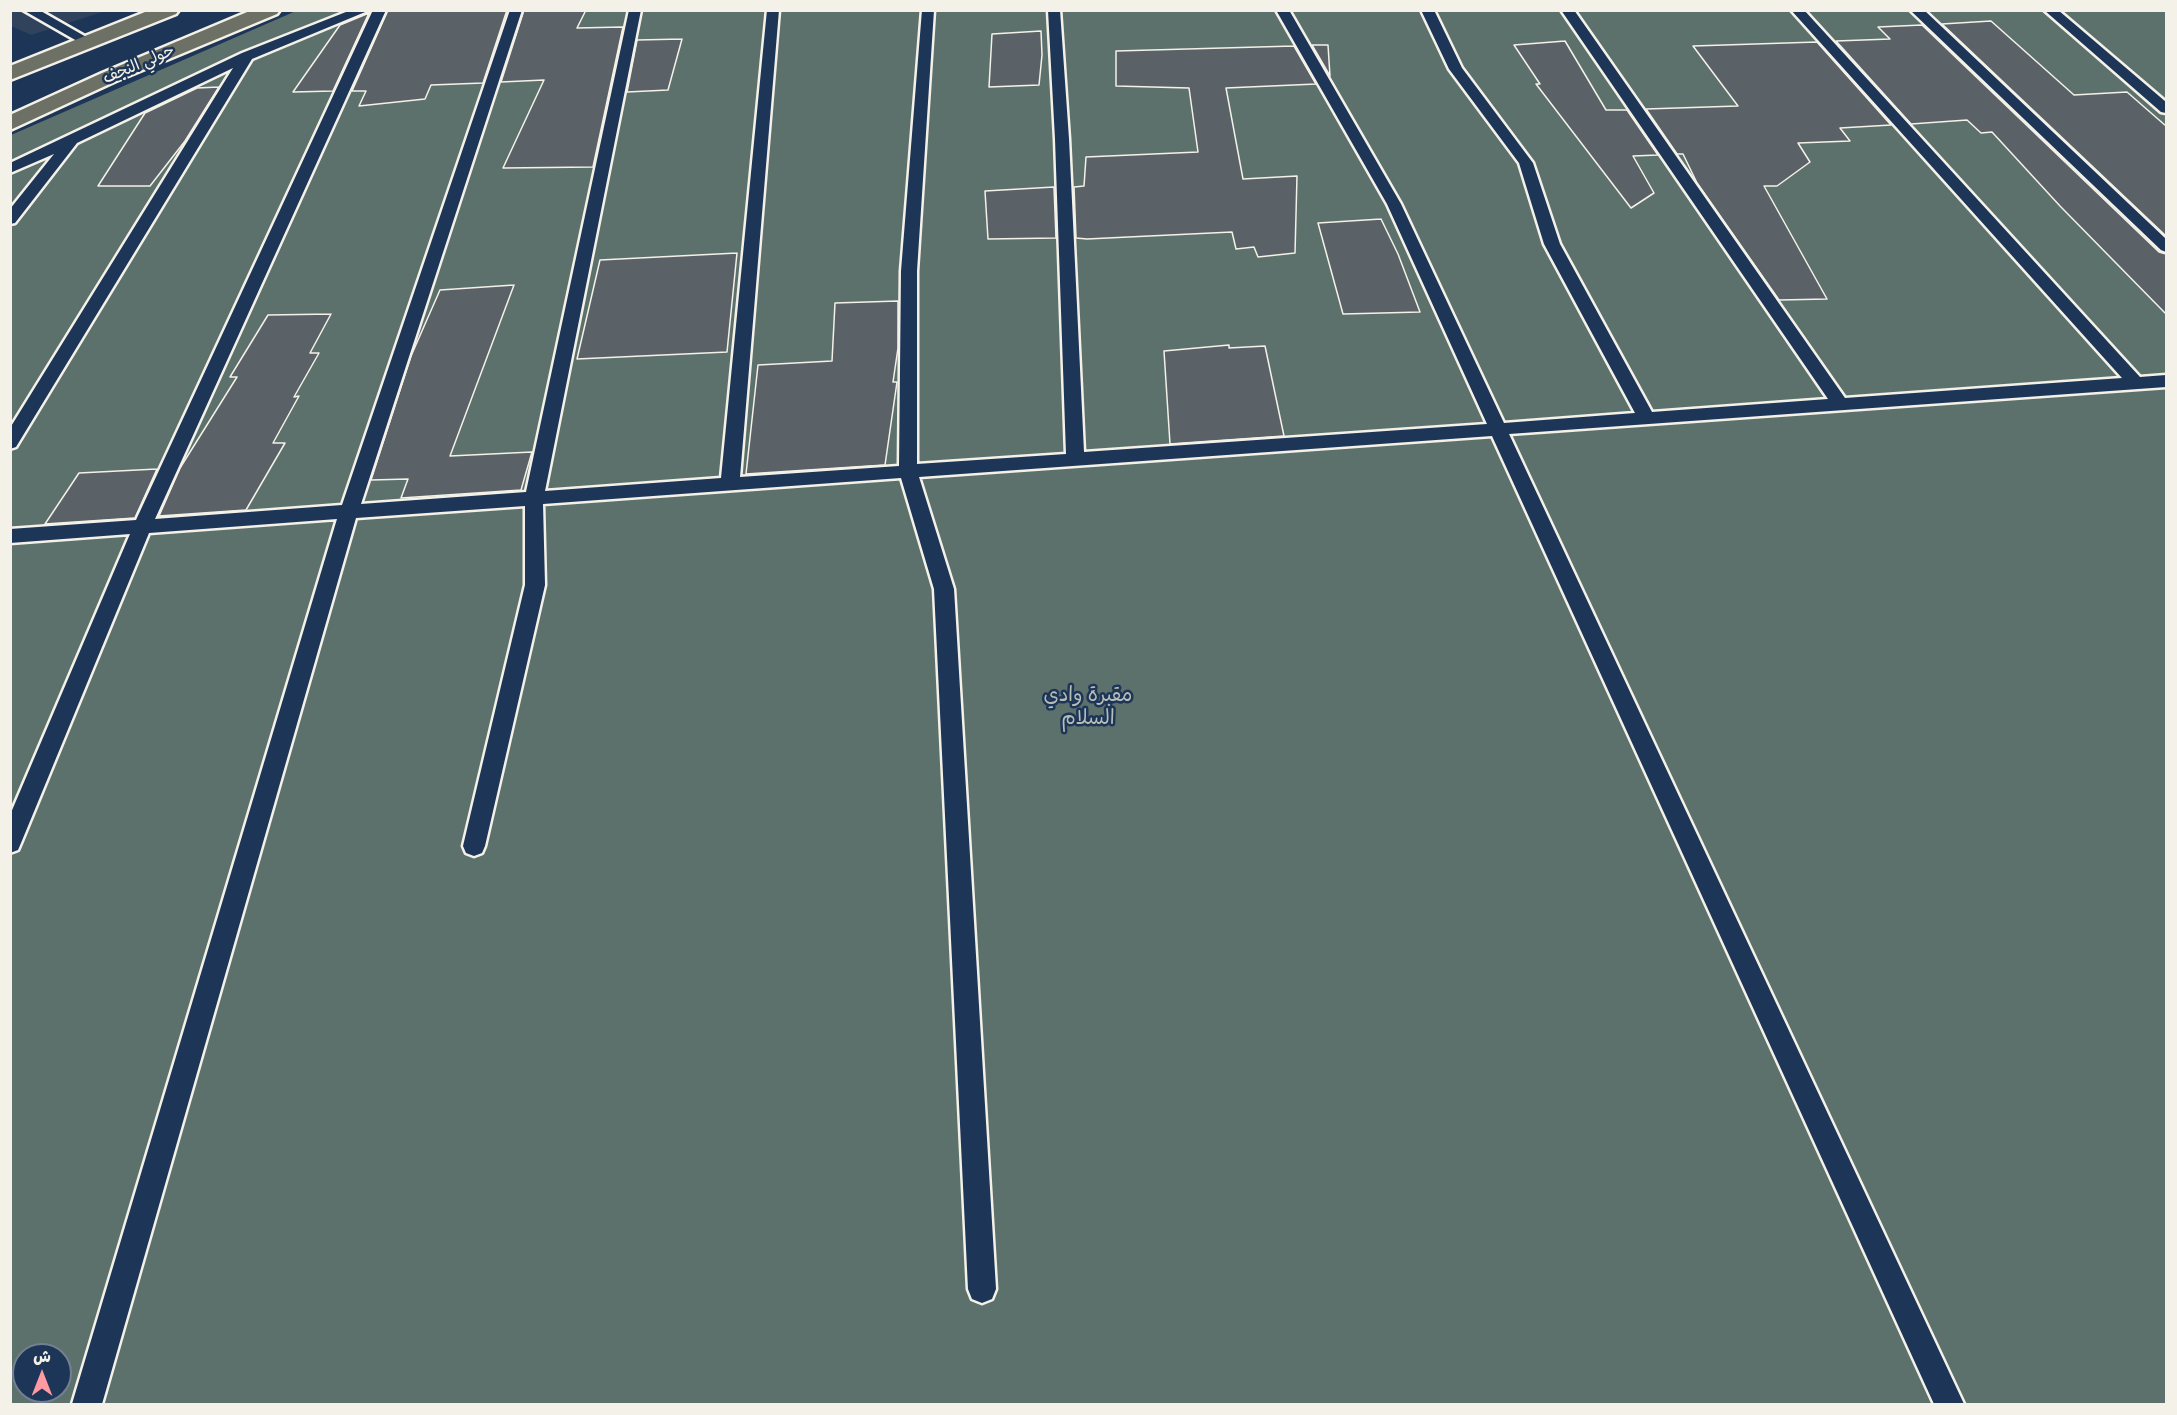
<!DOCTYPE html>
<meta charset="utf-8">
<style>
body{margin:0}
#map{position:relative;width:2177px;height:1415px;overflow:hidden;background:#1d3557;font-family:Sriracha,"Playpen Sans Arabic",sans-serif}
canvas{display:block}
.frame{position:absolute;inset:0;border:12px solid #f4f1e8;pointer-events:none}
.north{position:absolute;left:12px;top:1343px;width:60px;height:60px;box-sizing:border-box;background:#1d3557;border:2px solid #738091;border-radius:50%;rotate:0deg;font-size:16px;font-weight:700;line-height:24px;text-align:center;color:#f4f1e8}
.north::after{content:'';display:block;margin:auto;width:21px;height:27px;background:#ff9aa2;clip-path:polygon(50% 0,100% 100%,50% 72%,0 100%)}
</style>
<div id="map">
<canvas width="2177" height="1415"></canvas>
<div class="frame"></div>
<div class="north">ش</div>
</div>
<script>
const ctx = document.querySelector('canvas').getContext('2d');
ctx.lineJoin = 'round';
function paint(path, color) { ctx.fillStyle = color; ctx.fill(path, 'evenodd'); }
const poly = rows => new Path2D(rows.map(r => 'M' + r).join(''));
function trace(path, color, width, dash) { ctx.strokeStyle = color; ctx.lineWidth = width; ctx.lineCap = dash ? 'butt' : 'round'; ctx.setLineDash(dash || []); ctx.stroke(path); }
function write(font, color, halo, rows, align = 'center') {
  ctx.font = font + ' Sriracha,"Playpen Sans Arabic",sans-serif'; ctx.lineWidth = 5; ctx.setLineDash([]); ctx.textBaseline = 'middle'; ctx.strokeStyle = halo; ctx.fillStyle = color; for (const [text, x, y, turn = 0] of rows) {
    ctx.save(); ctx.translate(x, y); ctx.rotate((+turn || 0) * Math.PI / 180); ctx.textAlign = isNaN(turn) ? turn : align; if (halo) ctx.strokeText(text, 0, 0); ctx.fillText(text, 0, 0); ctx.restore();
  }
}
const built = poly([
 [11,11,106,11,31,35,11,26]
]);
const green = poly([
 [296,11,2166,11,2166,1404,11,1404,11,135],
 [24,1355,60,1355,60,1391,24,1391]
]);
const building = poly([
 [388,10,507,10,483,83,431,85,425,99,359,106,366,91,352,91,388,10],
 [524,10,586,10,577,28,623,27,593,167,503,168,544,80,501,82,524,10],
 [369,13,333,91,293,92,340,25,369,13],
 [1991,21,2074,95,2127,92,2166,126,2166,236,1942,24,1991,21],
 [1922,25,2159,252,2166,254,2166,314,2060,206,1992,132,1981,133,1967,120,1911,124,1836,41,1890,39,1878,27,1922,25],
 [1041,31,1042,55,1039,85,989,87,992,34,1041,31],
 [682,39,668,90,627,92,637,40,682,39],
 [1565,41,1606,110,1627,110,1658,155,1633,156,1654,193,1631,208,1536,84,1540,84,1514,45,1565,41],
 [1817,42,1891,125,1840,128,1850,141,1798,143,1810,162,1777,186,1764,186,1827,299,1779,300,1697,183,1683,154,1677,154,1646,109,1738,106,1693,46,1817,42],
 [1312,45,1328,45,1330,76,1312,45],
 [1294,46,1316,84,1226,88,1243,179,1297,176,1295,253,1258,257,1254,247,1236,249,1232,232,1087,239,1076,238,1074,187,1084,186,1086,157,1198,152,1189,88,1116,86,1116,51,1294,46],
 [219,87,185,141,150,186,98,186,145,113,197,88,219,87],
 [1054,187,1056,238,988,239,985,191,1054,187],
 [1381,219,1398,254,1420,312,1343,314,1318,223,1381,219],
 [737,253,727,352,577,359,600,260,737,253],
 [514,285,450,456,532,452,521,490,401,498,408,479,371,480,411,356,440,290,514,285],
 [898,301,898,348,893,382,897,382,885,465,746,474,758,365,832,361,835,303,898,301],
 [331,314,310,353,319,353,294,397,299,396,273,443,285,443,246,510,159,516,180,468,237,377,230,377,268,315,331,314],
 [1229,345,1229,348,1265,346,1284,436,1170,444,1164,351,1229,345],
 [157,469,135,518,45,524,79,473,157,469]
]);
const lane = poly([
 [23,10,39,10,95,42,94,45,84,45,23,10],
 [351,10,370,10,252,59,16,447,10,449,10,428,233,68,77,143,15,223,10,224,10,209,54,154,10,173,10,163,242,53,351,10],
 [373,10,386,10,155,519,342,505,510,10,522,10,361,504,526,492,629,10,641,10,545,491,721,478,767,10,779,10,740,477,899,466,901,271,922,10,934,10,917,271,917,464,1066,454,1055,139,1048,10,1060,10,1069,139,1084,452,1487,424,1387,204,1276,10,1289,10,1401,204,1504,423,1635,413,1544,244,1519,163,1449,69,1421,10,1434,10,1462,68,1533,163,1560,244,1652,412,1828,399,1561,10,1574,10,1845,398,2122,378,1791,10,1804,10,2140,377,2166,375,2166,387,1509,434,1964,1404,1934,1404,1492,436,919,477,954,589,996,1289,992,1299,982,1303,972,1299,968,1289,934,589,901,478,543,504,545,585,485,846,482,853,474,856,466,853,463,846,525,585,525,506,356,518,102,1404,72,1404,337,519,149,533,21,843,18,850,10,853,10,815,130,534,10,543,10,529,136,520,373,10],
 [1910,10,1924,10,2166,239,2166,252,2161,250,1910,10],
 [2044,10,2058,10,2166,102,2166,113,2161,112,2044,10]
]);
const primary = poly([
 [150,10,179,10,176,14,10,80,10,66,150,10],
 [252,10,280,10,277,14,116,81,10,130,10,115,102,73,252,10]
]);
const farStreetnames = [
 ["حولي النجف",139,65,-23]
];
const parkNames = [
 ["مقبرة وادي",1088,696],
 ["السلام",1088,719]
];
paint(built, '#30425c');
paint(green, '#5d716c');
paint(building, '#5b6267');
trace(building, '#f4f1e8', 1.5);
trace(lane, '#f4f1e8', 5);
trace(primary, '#f4f1e8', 5);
paint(lane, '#1d3557');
paint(primary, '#6c7065');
write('16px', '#f4f1e8', '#1d3557', farStreetnames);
write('20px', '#b8beb6', '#1d3557', parkNames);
</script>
